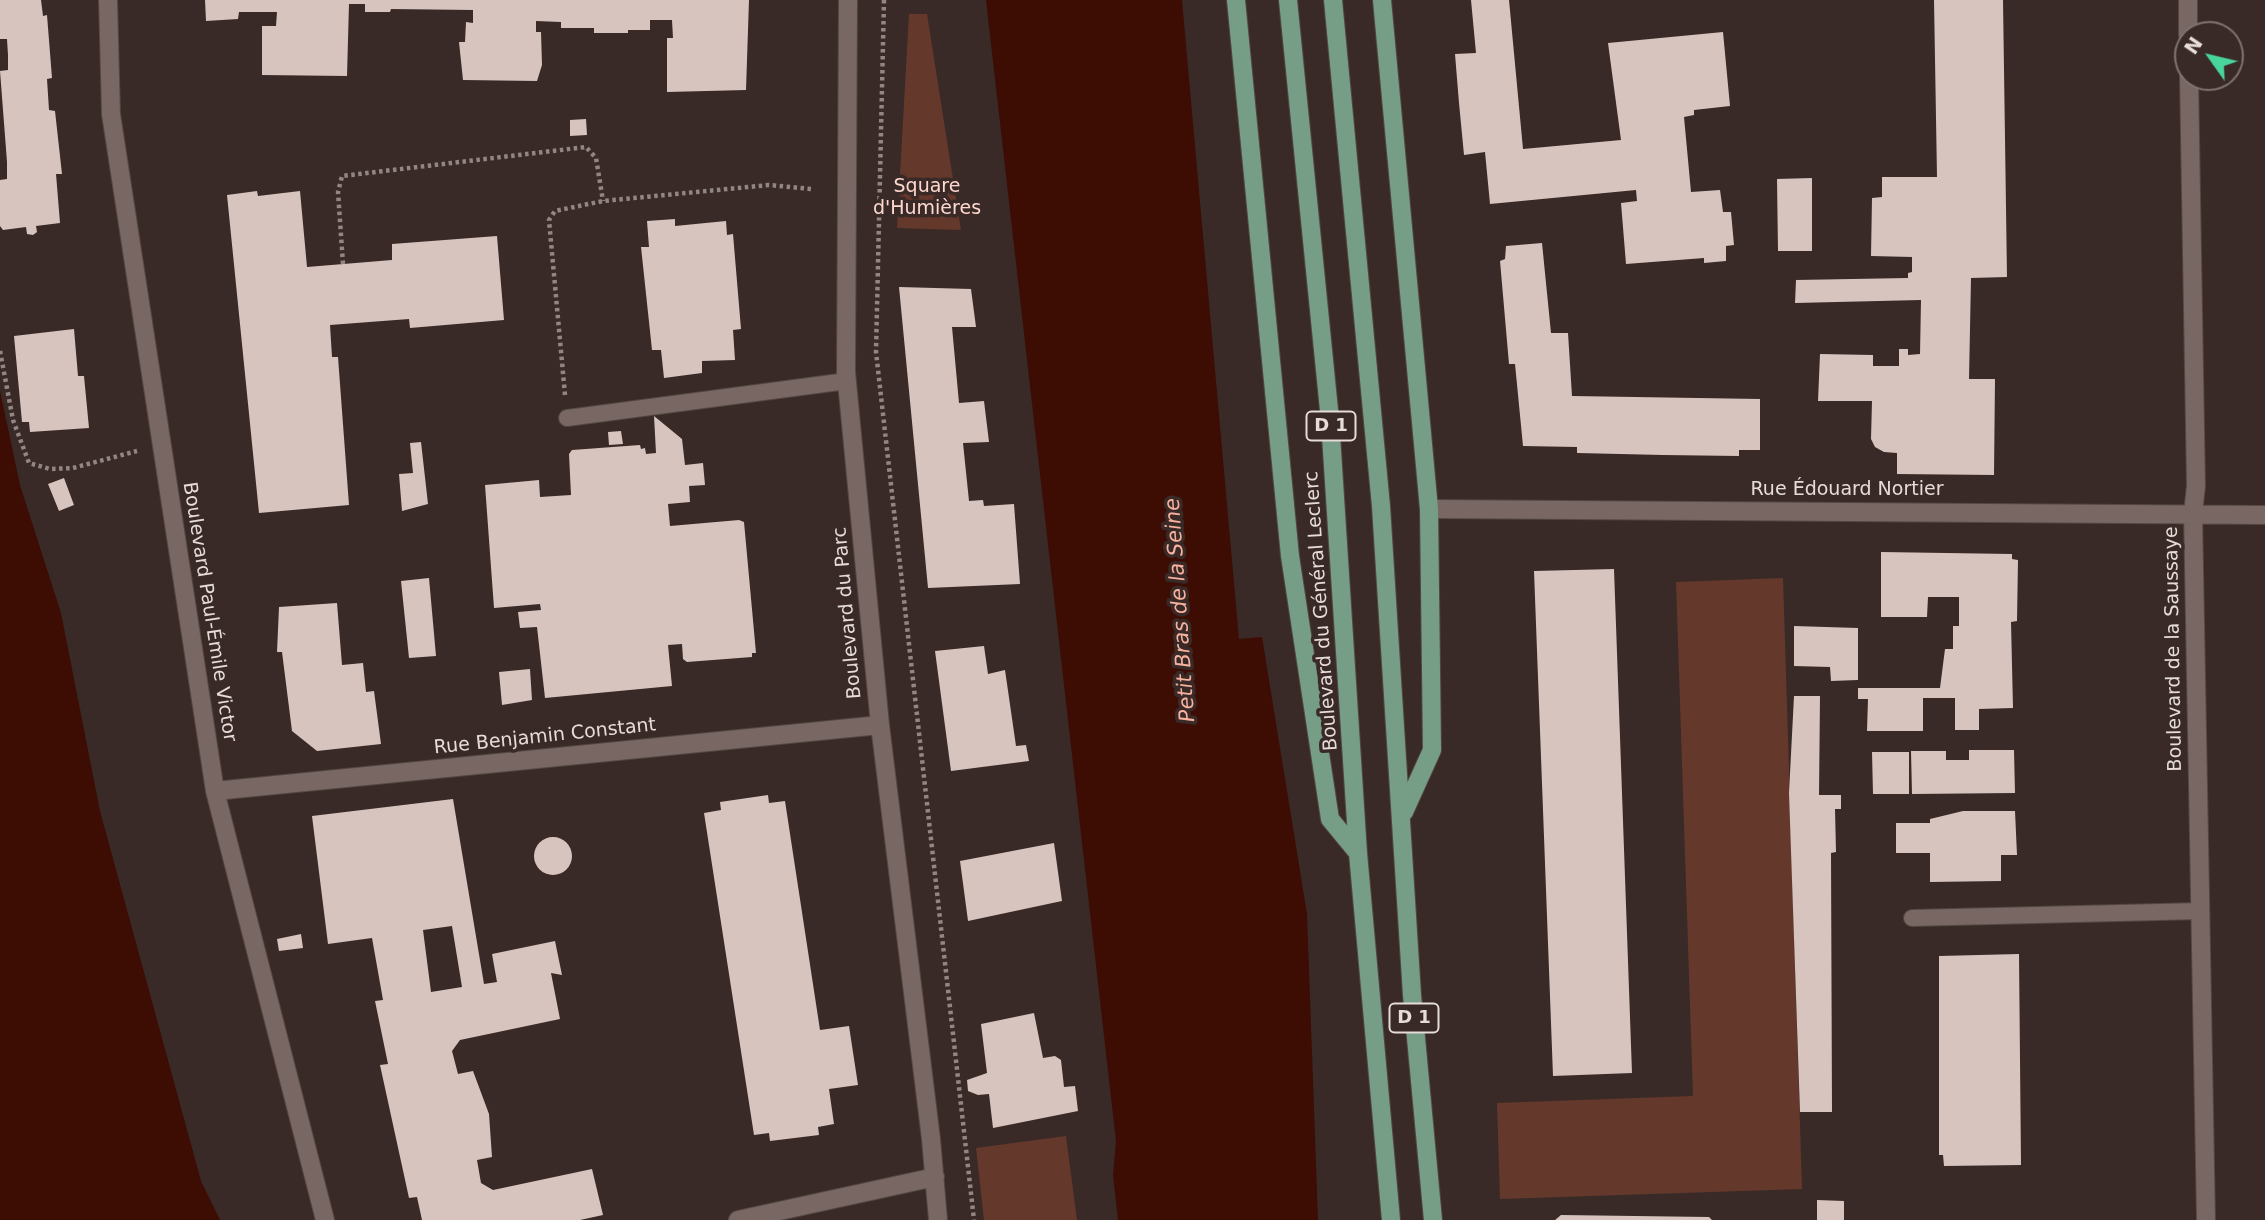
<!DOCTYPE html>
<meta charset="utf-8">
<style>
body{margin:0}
#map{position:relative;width:2265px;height:1220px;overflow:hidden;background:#392a27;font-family:"DejaVu Sans",sans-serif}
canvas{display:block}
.north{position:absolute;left:2174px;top:21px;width:70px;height:70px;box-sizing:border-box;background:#392a27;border:2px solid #7e716e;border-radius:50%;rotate:304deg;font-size:19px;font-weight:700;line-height:28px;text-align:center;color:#e6dcd9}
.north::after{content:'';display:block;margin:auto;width:24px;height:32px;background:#49d49c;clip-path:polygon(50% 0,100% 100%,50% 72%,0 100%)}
</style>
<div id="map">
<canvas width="2265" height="1220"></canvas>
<div class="north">N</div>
</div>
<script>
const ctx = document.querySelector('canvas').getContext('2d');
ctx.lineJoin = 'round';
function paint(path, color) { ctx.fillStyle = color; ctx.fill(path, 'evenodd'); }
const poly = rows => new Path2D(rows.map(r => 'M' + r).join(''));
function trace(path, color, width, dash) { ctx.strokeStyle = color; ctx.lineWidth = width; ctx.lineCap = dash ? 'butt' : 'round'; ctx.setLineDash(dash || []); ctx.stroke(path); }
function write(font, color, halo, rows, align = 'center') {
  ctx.font = font + ' "DejaVu Sans",sans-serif'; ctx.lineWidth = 7; ctx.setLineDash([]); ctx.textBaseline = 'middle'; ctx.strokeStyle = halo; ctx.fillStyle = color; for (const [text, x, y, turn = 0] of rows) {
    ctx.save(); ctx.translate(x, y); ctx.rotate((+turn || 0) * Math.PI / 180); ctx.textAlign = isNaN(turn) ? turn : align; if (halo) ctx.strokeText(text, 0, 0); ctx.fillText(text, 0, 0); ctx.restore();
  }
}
const green = poly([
 [909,14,927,14,961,230,897,228],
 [1783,578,1802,1189,1500,1199,1497,1103,1693,1096,1676,582],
 [1066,1136,1077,1220,984,1220,976,1148]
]);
const water = poly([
 [986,0,1182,0,1239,639,1262,637,1307,914,1318,1220,1118,1220,1113,1175,1116,1141],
 [0,391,20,485,61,613,100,811,201,1181,220,1220,0,1220]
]);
const building = poly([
 [0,0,41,0,43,16,47,15,52,78,47,79,49,110,55,111,62,174,56,174,60,223,36,226,37,232,33,235,27,234,26,227,3,230,0,226,0,180,7,179,7,162,0,71,8,70,8,55,7,39,0,39],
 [205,0,749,0,746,90,667,92,667,38,673,38,672,20,650,20,650,30,628,30,628,33,594,33,594,28,561,28,561,22,536,21,536,32,541,32,542,65,537,81,463,80,459,42,465,42,466,22,473,23,473,10,391,9,390,12,365,12,365,4,349,4,347,76,262,75,262,26,276,26,277,12,239,12,238,19,206,21],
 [1471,0,1509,0,1523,149,1621,140,1608,43,1723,32,1730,106,1694,110,1694,115,1684,117,1691,192,1720,190,1723,212,1731,212,1734,245,1726,246,1726,261,1704,263,1704,258,1626,264,1621,203,1637,201,1636,190,1490,204,1485,152,1464,155,1459,103,1455,54,1476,53],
 [1934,0,2003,0,2007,277,1971,278,1969,379,1995,379,1994,475,1897,474,1897,453,1884,452,1875,447,1871,439,1872,401,1818,401,1820,354,1873,355,1873,366,1899,366,1899,349,1908,349,1908,355,1920,354,1921,300,1795,303,1796,280,1908,278,1908,273,1912,272,1912,257,1871,256,1872,198,1882,197,1882,177,1937,177],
 [586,119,587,135,570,136,570,120],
 [1812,178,1812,251,1778,251,1777,179],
 [257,191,258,196,300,191,307,267,392,260,392,244,497,236,504,320,410,328,409,319,330,325,332,357,338,357,349,505,259,513,227,195],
 [675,219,675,226,726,221,727,235,733,234,741,329,733,330,735,360,702,361,702,373,664,378,661,350,652,350,641,247,649,247,647,221],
 [1542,243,1551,333,1568,333,1572,396,1760,399,1760,450,1739,450,1739,456,1663,455,1577,453,1577,447,1523,446,1515,364,1509,364,1500,261,1505,259,1506,246],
 [899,287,971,289,976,327,952,327,959,403,984,401,989,442,963,443,969,501,983,500,984,506,1014,504,1020,584,928,588],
 [74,329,78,376,84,376,89,428,30,432,29,422,22,422,14,336],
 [654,416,682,439,685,465,703,463,705,485,689,486,690,502,668,504,670,526,739,520,744,522,756,653,752,653,752,657,687,662,683,659,682,644,668,645,672,686,545,698,537,627,520,628,518,612,541,610,540,604,494,608,485,485,539,480,540,497,571,495,569,454,572,450,640,445,641,449,645,448,646,454,656,453],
 [621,431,623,444,609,445,608,432],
 [421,442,428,504,402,511,399,474,413,473,410,443],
 [64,478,74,505,59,511,48,484],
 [1881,552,2012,554,2012,559,2018,560,2017,621,2011,622,2013,708,1979,709,1979,730,1955,730,1955,698,1923,698,1923,731,1867,731,1868,699,1858,699,1858,688,1940,688,1945,649,1953,649,1953,626,1959,626,1959,597,1928,597,1927,617,1881,617],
 [1614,569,1632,1073,1553,1076,1534,571],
 [429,578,436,656,409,658,401,581],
 [337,603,342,665,363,663,366,692,374,691,381,744,317,751,292,731,282,652,277,652,279,607],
 [1794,626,1858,628,1858,680,1831,681,1830,667,1794,666],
 [984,646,988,674,1005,670,1016,746,1026,745,1029,761,951,771,935,651],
 [530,669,532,700,502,705,499,672],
 [1794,696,1820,696,1819,795,1841,795,1841,809,1835,809,1836,852,1831,853,1832,1112,1800,1112,1789,793],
 [1969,750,2014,750,2015,793,1912,794,1911,751,1946,751,1946,760,1969,760],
 [1872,752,1909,752,1909,794,1873,794],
 [768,795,769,803,785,801,820,1030,849,1026,858,1085,829,1089,834,1124,818,1127,819,1135,770,1141,769,1133,754,1135,704,813,721,810,720,802],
 [453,799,484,984,497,982,492,954,555,941,562,975,551,973,560,1019,460,1040,452,1051,458,1074,473,1071,489,1114,492,1157,477,1160,481,1183,493,1190,592,1169,603,1215,580,1220,422,1220,417,1197,409,1198,380,1065,388,1064,375,1001,383,1000,372,938,328,944,312,816],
 [452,926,462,987,431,992,423,930],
 [1963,811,2015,811,2017,855,2001,855,2001,881,1930,882,1930,853,1896,853,1896,823,1930,823,1930,819],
 '534 856a19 19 0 1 1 38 0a19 19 0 1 1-38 0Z',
 [1054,843,1062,901,968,921,960,861],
 [301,934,303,948,279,951,277,939],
 [2019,954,2021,1165,1944,1166,1943,1155,1939,1155,1939,956],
 [1034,1013,1043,1058,1055,1056,1061,1060,1064,1087,1075,1086,1078,1111,993,1128,989,1094,978,1095,968,1091,967,1080,987,1073,981,1024],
 [1817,1200,1844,1201,1844,1220,1817,1220],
 [1561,1215,1709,1217,1712,1220,1555,1220]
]);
const path = poly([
 [884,0,876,352,974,1220],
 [343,264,338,192,342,176,586,147,596,158,603,201],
 [0,351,13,420,29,463,50,469,73,468,137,451],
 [565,395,549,220,555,211,603,201,769,185,811,189]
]);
const service = poly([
 [567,418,847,381],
 [1912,918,2201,911]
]);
const minor = poly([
 [108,0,111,114,215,791,325,1220],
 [848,0,846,372,880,725,931,1139,938,1220],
 [2188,0,2188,35],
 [2189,77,2196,486,2193,513,2206,1220],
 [1429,509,2265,515],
 [215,791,880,725],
 [738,1220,935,1177]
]);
const primary = poly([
 [1236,0,1290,556,1330,819,1358,853],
 [1288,0,1330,420,1358,853,1391,1220],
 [1333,0,1381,506,1412,995,1433,1220],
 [1382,0,1429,509,1432,750,1404,812]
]);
const shields = [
 [1331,426,49],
 [1414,1018,49]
];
const shieldNames = [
 ["D 1",1331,426],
 ["D 1",1414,1018]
];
const parkNames = [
 ["Square",927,187],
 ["d'Humières",927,209]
];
const streetNames = [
 ["Rue Édouard Nortier",1847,490],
 ["Boulevard du Général Leclerc",1322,611,-94],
 ["Boulevard Paul-Émile Victor",209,612,81],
 ["Boulevard du Parc",848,613,-95],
 ["Boulevard de la Saussaye",2174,649,-91],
 ["Rue Benjamin Constant",545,737,-6]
];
const waterNames = [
 ["Petit Bras de la Seine",1181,610,-94]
];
paint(green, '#65382c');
paint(water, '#3d0c02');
paint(building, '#d7c4bf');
trace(service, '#534744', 18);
trace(minor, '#534744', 20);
trace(primary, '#534744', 20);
trace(path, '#928683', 4.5, [3.5, 3.5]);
trace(service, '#786763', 16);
trace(minor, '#786763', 18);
trace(primary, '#769e86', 18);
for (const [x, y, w] of shields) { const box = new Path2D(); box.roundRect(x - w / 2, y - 14.5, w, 29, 5); ctx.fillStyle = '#392a27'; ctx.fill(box); trace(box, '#e6dcd9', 2); }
write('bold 18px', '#e6dcd9', null, shieldNames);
write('19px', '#fdd8ce', '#392a27', parkNames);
write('19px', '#e6dcd9', '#392a27', streetNames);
write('italic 21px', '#f8b19e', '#392a27', waterNames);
</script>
